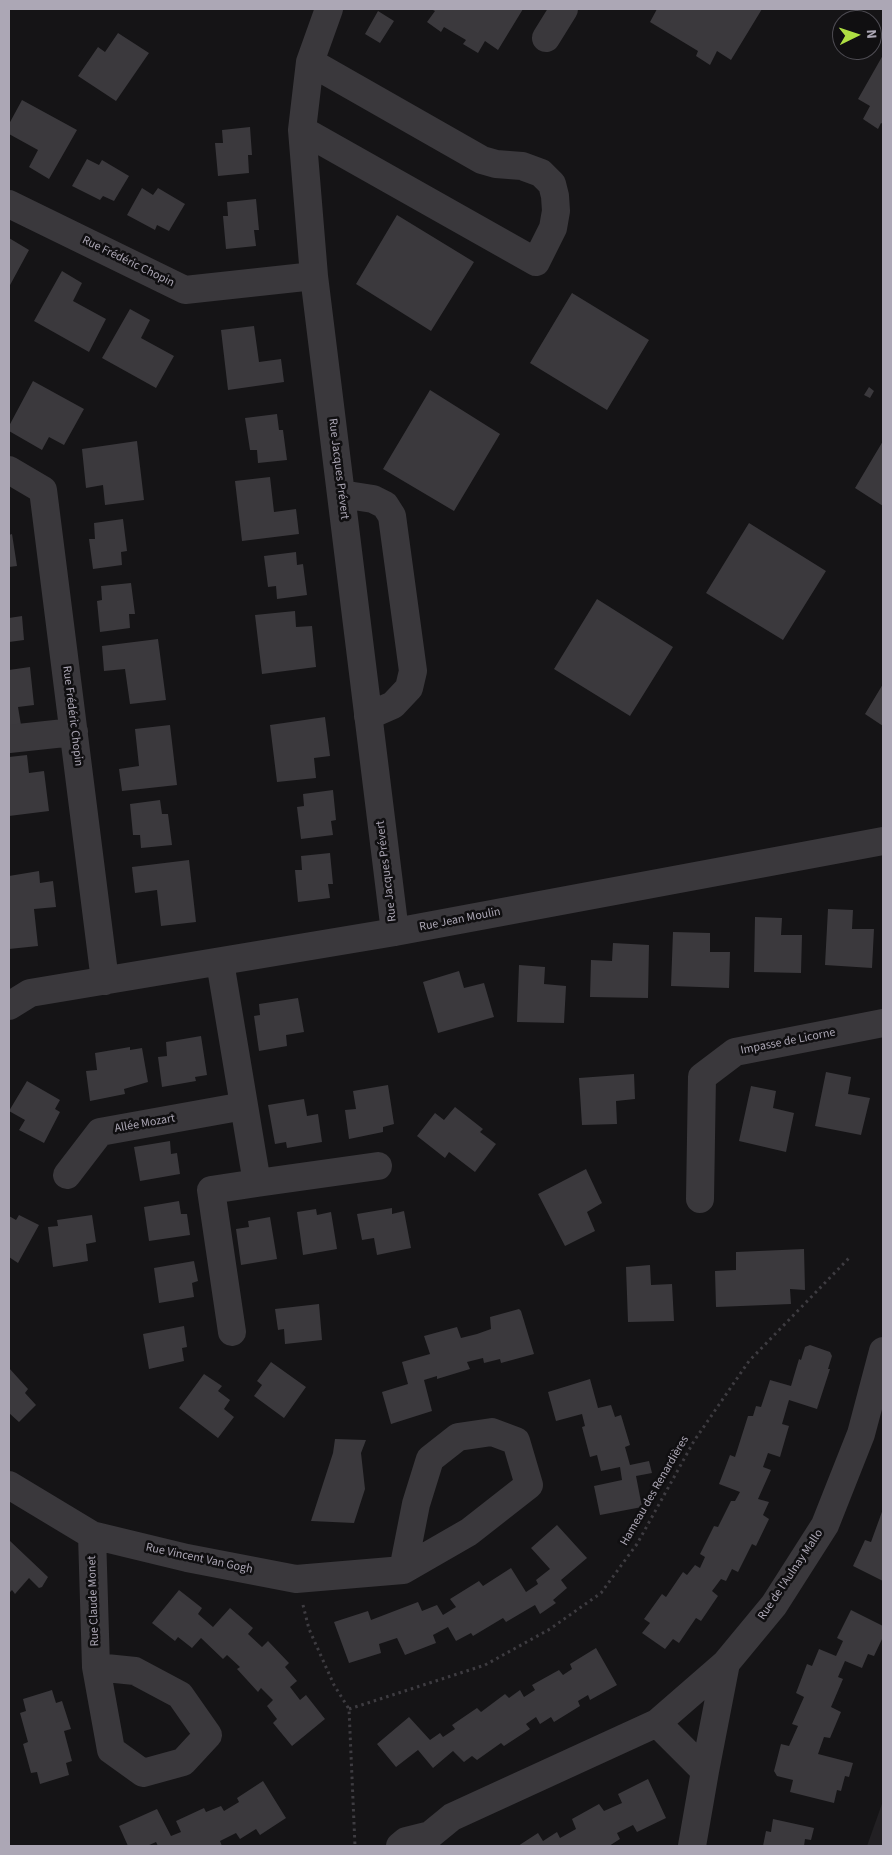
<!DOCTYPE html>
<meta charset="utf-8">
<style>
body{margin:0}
#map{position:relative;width:892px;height:1855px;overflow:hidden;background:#151416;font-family:"Source Sans 3",sans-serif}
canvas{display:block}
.frame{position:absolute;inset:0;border:10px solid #aca7b5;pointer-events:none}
.north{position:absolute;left:832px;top:10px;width:50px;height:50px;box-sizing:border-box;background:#100f11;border:1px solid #4e4c53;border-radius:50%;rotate:86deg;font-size:14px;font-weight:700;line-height:20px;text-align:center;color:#aca7b5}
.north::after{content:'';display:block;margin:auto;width:18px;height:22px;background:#afdf43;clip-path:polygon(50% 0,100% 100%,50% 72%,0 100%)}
</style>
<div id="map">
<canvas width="892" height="1855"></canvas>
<div class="frame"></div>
<div class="north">N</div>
</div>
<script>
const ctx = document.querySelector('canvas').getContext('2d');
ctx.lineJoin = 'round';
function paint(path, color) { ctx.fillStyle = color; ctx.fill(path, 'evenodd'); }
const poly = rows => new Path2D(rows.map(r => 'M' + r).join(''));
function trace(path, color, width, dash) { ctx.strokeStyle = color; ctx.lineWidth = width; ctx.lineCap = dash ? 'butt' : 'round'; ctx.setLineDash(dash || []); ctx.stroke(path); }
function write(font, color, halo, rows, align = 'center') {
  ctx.font = font + ' "Source Sans 3",sans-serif'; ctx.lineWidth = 5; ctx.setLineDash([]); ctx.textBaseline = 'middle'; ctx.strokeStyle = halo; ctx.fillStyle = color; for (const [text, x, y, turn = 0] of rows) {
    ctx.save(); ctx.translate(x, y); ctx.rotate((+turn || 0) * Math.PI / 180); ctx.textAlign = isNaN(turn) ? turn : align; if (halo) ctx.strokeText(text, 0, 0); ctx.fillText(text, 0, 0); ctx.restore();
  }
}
const built = poly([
 [883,1801,883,1846,867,1846]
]);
const building = poly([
 [431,9,523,9,498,50,485,41,478,53,463,44,466,40,444,27,441,32,427,22,435,11],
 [657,9,762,9,731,60,717,51,710,65,696,56,698,51,650,22],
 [378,11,394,21,380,43,365,34],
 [118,33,149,53,116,101,78,76,98,47,105,52],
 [883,55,883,124,881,123,878,129,863,119,870,106,858,99],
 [22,100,77,130,49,179,29,167,38,150,9,134,9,124],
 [250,127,252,155,248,155,249,173,218,176,215,143,223,143,222,130],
 [87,159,99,165,102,160,129,176,114,201,103,196,100,200,72,186],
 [142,188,153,195,158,188,185,204,169,231,157,225,155,230,127,215],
 [256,199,259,230,254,230,256,246,226,249,223,216,228,216,227,202],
 [397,215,474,262,431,331,356,284],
 [9,238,29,250,9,287],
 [62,271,82,283,73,301,106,319,89,352,34,321],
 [572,293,649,340,607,410,530,363],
 [130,309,150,320,141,338,174,356,156,388,102,358],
 [254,326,259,362,281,359,284,382,228,390,221,330],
 [33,381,84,409,64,445,49,437,42,450,9,431,9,426],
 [869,387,874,391,870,398,864,395],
 [430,390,500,434,454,511,383,469],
 [277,414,279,430,283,430,287,460,258,463,257,450,250,450,245,418],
 [137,441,144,500,105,505,103,485,86,488,82,449],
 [883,441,883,506,855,488],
 [270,477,274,512,296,509,299,534,242,541,235,481],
 [123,519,127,551,121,552,122,565,93,569,89,539,95,539,94,523],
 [749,523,826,571,783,640,706,593],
 [12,534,17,566,9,567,9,535],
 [296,552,297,565,303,564,307,595,277,599,276,586,268,587,264,556],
 [131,583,135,614,129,614,130,628,100,632,97,601,102,600,101,586],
 [597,599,673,647,630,716,554,669],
 [295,611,296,627,312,626,316,667,262,674,255,615],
 [22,616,24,640,9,642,9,618],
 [158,639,166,700,130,704,125,669,104,671,102,646],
 [30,667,34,705,18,707,21,725,9,727,9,670],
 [883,684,883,726,865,714],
 [325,717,330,756,314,758,316,778,277,782,270,725],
 [170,725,177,785,122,791,119,769,139,766,135,729],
 [27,755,29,773,44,771,49,811,9,816,9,757],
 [333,790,336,820,331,821,333,835,301,839,297,807,304,806,303,794],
 [160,800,162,814,168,814,172,845,141,848,140,835,133,835,130,804],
 [330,853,333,884,328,884,330,898,298,902,295,870,302,870,301,856],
 [189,860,196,922,161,926,157,890,135,893,132,867],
 [39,871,40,883,53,881,56,907,34,909,38,946,9,949,9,876],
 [828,909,853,910,852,929,874,929,872,968,825,965],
 [755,917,782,918,781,935,802,935,801,973,754,972],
 [673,932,710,933,710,952,730,952,729,988,671,986],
 [613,943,649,945,648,998,590,997,591,960,612,961],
 [519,965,545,967,544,984,566,986,564,1023,517,1022],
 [459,971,464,988,484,983,494,1017,438,1033,423,982],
 [298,998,304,1032,286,1035,287,1046,259,1051,254,1016,260,1015,259,1004],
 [201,1036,207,1075,195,1077,196,1081,162,1087,158,1057,167,1056,166,1042],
 [130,1047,130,1050,142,1048,148,1082,124,1089,125,1094,90,1101,86,1071,97,1070,95,1053],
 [826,1072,851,1077,848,1094,870,1098,861,1135,815,1126],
 [634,1074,635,1099,616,1101,617,1124,582,1125,579,1078],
 [27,1081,60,1100,55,1109,60,1112,44,1143,19,1130,25,1120,9,1111],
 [388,1085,394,1124,383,1127,383,1132,349,1139,345,1110,356,1109,353,1091],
 [751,1086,776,1091,773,1108,794,1113,786,1152,739,1141],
 [304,1099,307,1116,318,1114,322,1142,287,1148,286,1142,275,1144,268,1105],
 [455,1107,483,1129,480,1132,496,1144,475,1172,449,1152,445,1158,417,1136,435,1113,444,1120],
 [170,1141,171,1154,177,1153,180,1174,140,1181,134,1147],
 [586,1169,602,1203,587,1212,595,1231,565,1246,538,1194],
 [179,1201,181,1214,187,1214,190,1235,149,1241,144,1207],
 [392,1208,392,1214,404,1211,411,1248,377,1255,374,1238,362,1240,357,1214],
 [316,1209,317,1215,331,1212,337,1249,303,1255,297,1212],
 [19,1215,39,1225,18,1263,9,1257,9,1216,16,1220],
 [92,1215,96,1242,86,1244,88,1261,53,1267,48,1227,58,1226,57,1220],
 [270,1217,277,1259,241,1265,236,1229,249,1227,248,1221],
 [804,1249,805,1290,790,1289,791,1304,716,1307,715,1271,736,1270,736,1252],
 [194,1261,198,1281,192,1283,194,1297,159,1303,154,1268],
 [650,1265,651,1285,672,1284,674,1321,628,1322,626,1267],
 [319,1304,322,1340,285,1344,284,1329,278,1330,275,1309],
 [519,1309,521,1311,534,1354,501,1363,500,1359,484,1363,483,1358,467,1362,470,1369,437,1379,437,1376,424,1380,432,1411,391,1424,382,1392,408,1384,402,1362,430,1354,424,1336,457,1327,461,1338,477,1334,491,1329,490,1317],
 [184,1326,187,1347,182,1348,184,1361,149,1369,143,1334],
 [810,1345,830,1352,832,1356,828,1369,830,1369,817,1409,789,1400,782,1424,789,1426,780,1457,768,1453,763,1467,771,1470,758,1499,769,1502,763,1515,769,1519,756,1546,752,1544,738,1572,732,1569,726,1581,721,1579,712,1591,718,1596,701,1621,696,1618,679,1643,673,1639,665,1649,642,1633,650,1623,644,1619,662,1594,666,1597,683,1572,687,1575,695,1565,700,1568,705,1557,700,1554,714,1526,718,1527,731,1501,735,1501,740,1492,719,1484,730,1455,735,1457,748,1416,753,1416,756,1406,761,1407,770,1380,791,1386,799,1359,801,1360,805,1347],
 [271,1362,306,1387,284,1418,254,1396,262,1385,257,1381],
 [9,1368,28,1389,25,1393,36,1405,19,1422,9,1413],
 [204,1374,222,1386,218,1391,230,1400,224,1409,234,1417,218,1438,179,1408],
 [590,1379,598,1408,611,1405,615,1417,621,1415,630,1445,625,1447,630,1465,649,1461,652,1473,636,1476,642,1507,600,1515,594,1486,622,1480,620,1467,601,1471,597,1455,590,1457,582,1427,585,1426,582,1414,556,1421,548,1392],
 [335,1439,366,1440,361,1453,365,1489,354,1523,311,1521,333,1453],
 [883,1509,883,1581,853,1566,865,1540,871,1542],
 [557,1525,587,1558,561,1580,567,1588,553,1600,556,1603,540,1614,535,1605,506,1622,503,1618,473,1636,471,1633,456,1641,448,1627,433,1635,436,1643,405,1655,397,1638,379,1644,381,1653,349,1663,334,1622,368,1611,371,1620,418,1602,422,1611,437,1605,443,1615,456,1607,450,1599,479,1581,483,1586,511,1568,526,1592,538,1584,536,1580,550,1569,531,1548],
 [9,1540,48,1577,42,1587,39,1588,29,1578,15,1594,12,1590,9,1593],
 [179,1590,202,1608,198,1614,213,1627,230,1608,253,1628,248,1634,262,1647,268,1641,289,1663,285,1667,297,1681,290,1687,300,1700,306,1695,325,1719,292,1746,273,1723,277,1719,267,1706,273,1700,261,1688,258,1692,237,1669,240,1667,227,1655,223,1659,201,1638,192,1648,178,1637,175,1641,152,1623],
 [851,1610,883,1626,883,1637,874,1656,868,1654,862,1668,845,1661,838,1677,843,1679,831,1707,841,1712,830,1738,824,1737,818,1754,853,1763,849,1777,845,1776,841,1791,837,1790,834,1803,790,1792,793,1780,777,1776,774,1771,781,1744,789,1746,798,1726,792,1724,804,1697,796,1693,807,1664,812,1666,819,1649,836,1656,843,1641,837,1638],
 [596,1648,617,1685,590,1700,588,1695,578,1701,580,1706,554,1722,551,1717,540,1724,536,1717,526,1724,530,1729,504,1746,501,1743,477,1760,472,1756,464,1762,453,1751,433,1768,418,1750,396,1767,377,1744,409,1717,430,1740,440,1733,443,1737,455,1729,452,1725,477,1708,481,1712,505,1694,509,1698,520,1690,524,1697,535,1690,532,1685,559,1670,563,1675,572,1669,570,1664],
 [52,1690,56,1703,62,1701,71,1729,64,1731,72,1761,66,1763,69,1775,40,1784,37,1772,31,1773,23,1744,28,1742,20,1713,26,1711,23,1699],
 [648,1779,666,1818,637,1832,633,1825,617,1833,620,1839,609,1846,518,1846,538,1833,543,1841,557,1832,560,1838,576,1829,572,1819,599,1804,604,1811,622,1803,618,1794],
 [263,1781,286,1818,260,1835,256,1829,240,1839,236,1833,220,1841,222,1846,158,1846,156,1842,147,1846,128,1846,119,1826,157,1809,171,1836,181,1832,176,1821,204,1808,206,1812,221,1806,224,1811,239,1802,237,1798],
 [773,1819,814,1828,811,1840,805,1839,804,1846,763,1846,766,1831,771,1832]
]);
const path = poly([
 [303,1605,309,1629,334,1685,349,1709,355,1846],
 [349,1709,485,1665,550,1629,601,1593,637,1544,694,1441,749,1361,851,1256]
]);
const minor = poly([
 [329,9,310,62,302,130,314,276,395,932],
 [546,38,564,9],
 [302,130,536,262,553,228,556,211,555,196,552,184,541,173,522,166,496,164,482,160,310,62],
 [9,204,185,290,314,276],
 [9,470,43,490,105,981],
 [341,494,373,499,385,505,392,516,413,671,409,688,393,705,368,716],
 [9,739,74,732],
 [220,962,257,1183,378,1166],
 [9,1006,30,993,395,932,883,841],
 [67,1175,100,1132,244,1106],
 [700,1199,702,1077,735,1052,883,1023],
 [232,1332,211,1190,257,1183],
 [9,1485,92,1535,187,1558,296,1579,403,1570,469,1532,529,1485,516,1441,492,1432,458,1437,430,1459,416,1504,403,1570],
 [92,1535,96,1667,111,1750,143,1773,183,1762,208,1735,180,1695,135,1671,96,1667],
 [657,1723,705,1771,692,1846],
 [705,1771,726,1663],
 [400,1846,406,1841,430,1835,452,1817,657,1723,726,1663,774,1605,825,1525,861,1434,883,1351]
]);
const streetNames = [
 ["Rue Frédéric Chopin",128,262,26],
 ["Rue Jacques Prévert",338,469,83],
 ["Rue Frédéric Chopin",72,716,83],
 ["Rue Jacques Prévert",387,871,-97],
 ["Rue Jean Moulin",460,920,-11],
 ["Impasse de Licorne",788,1042,-11],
 ["Allée Mozart",145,1124,-10],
 ["Hameau des Renardières",655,1491,-60],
 ["Rue Vincent Van Gogh",199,1559,12],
 ["Rue de l'Aulnay Mallo",791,1575,-56],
 ["Rue Claude Monet",94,1601,-92]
];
paint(built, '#222023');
paint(building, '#3b393d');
trace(path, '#3e3c41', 3, [2.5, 4]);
trace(minor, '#3a383c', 28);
write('12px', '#aca7b5', '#100f11', streetNames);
</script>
